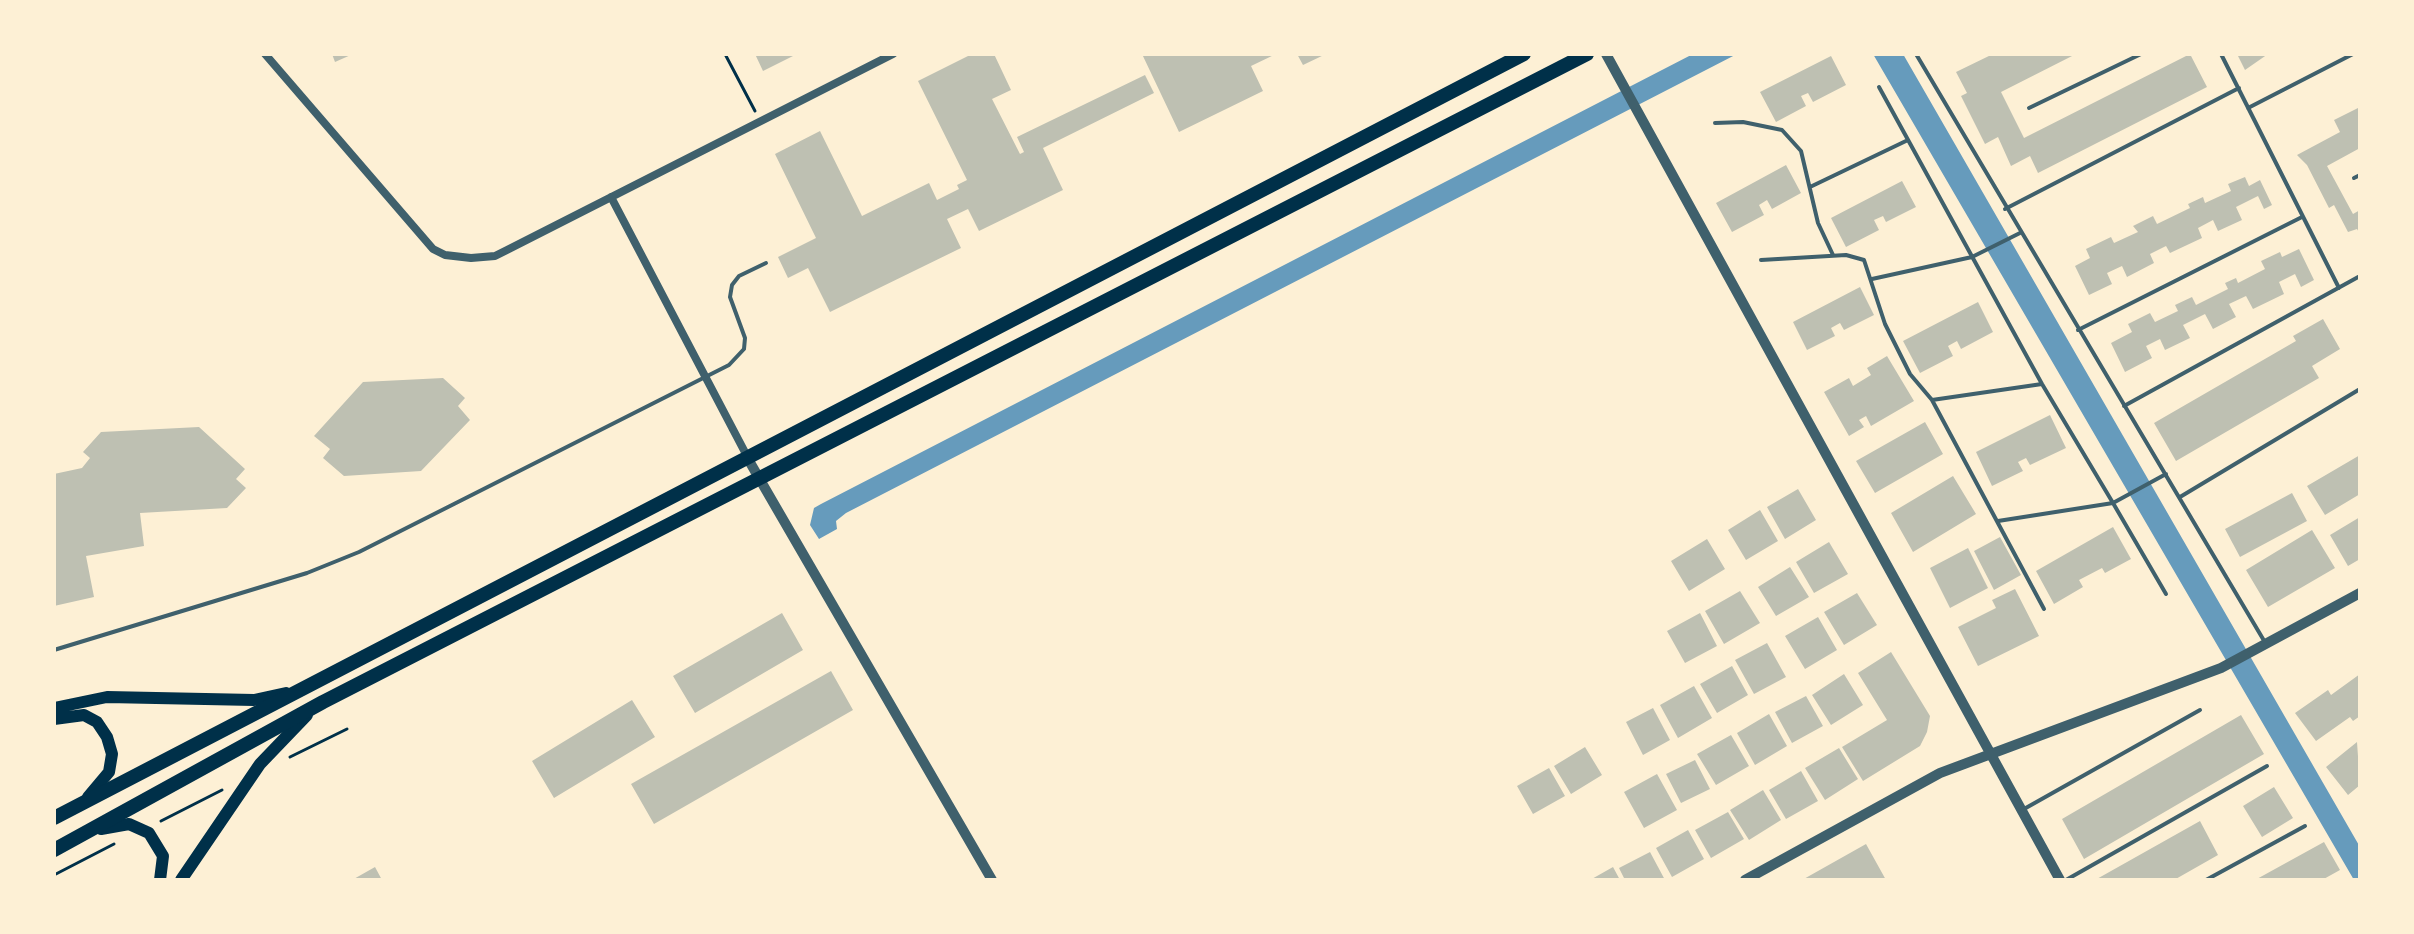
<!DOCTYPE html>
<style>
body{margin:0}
#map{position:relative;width:2414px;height:934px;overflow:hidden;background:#fdf0d5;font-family:Rubik,sans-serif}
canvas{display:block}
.frame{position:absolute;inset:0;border:56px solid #fdf0d5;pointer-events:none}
</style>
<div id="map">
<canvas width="2414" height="934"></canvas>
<div class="frame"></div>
</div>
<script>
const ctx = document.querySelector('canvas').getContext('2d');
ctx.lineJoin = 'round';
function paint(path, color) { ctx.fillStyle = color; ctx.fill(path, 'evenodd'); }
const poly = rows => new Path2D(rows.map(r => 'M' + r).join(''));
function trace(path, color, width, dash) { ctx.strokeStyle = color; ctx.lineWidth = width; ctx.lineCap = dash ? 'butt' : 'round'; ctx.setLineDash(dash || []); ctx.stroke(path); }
const water = poly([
 [1693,54,1737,54,846,513,836,521,837,529,819,539,810,525,814,508,821,504],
 [1873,54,1903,54,2360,847,2360,880,2354,880]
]);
const building = poly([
 [332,54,353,54,335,62],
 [755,54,797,54,763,71],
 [972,54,994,54,1011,90,992,99,1020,154,1024,152,1017,137,1145,75,1154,93,1043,148,1063,190,979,231,968,209,947,219,961,248,830,312,808,268,788,278,778,257,816,238,775,154,820,131,862,216,929,183,937,200,959,189,957,185,967,180,918,81],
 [1142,54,1276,54,1251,66,1263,91,1179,132],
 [1297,54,1326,54,1303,65],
 [1993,54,2076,54,2001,92,2024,138,2190,54,2207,87,2038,173,2030,156,2011,166,1998,137,1985,144,1961,96,1967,93,1956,72],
 [2237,54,2268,54,2245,70],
 [1831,56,1846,85,1813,102,1808,93,1801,96,1806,106,1776,122,1760,92],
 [2360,107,2360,148,2327,166,2353,214,2360,210,2360,234,2357,229,2348,232,2334,205,2329,208,2307,165,2297,155,2340,132,2334,120],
 [1786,165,1801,193,1772,209,1767,200,1759,205,1764,215,1732,232,1716,203],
 [2245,177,2249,186,2260,180,2272,205,2264,209,2258,196,2236,207,2242,220,2218,231,2213,220,2198,228,2202,238,2170,253,2166,246,2150,254,2154,263,2127,277,2122,266,2107,273,2112,284,2089,295,2075,266,2090,258,2086,249,2111,237,2114,243,2138,232,2133,226,2153,216,2157,224,2190,208,2188,204,2203,197,2205,203,2231,191,2228,184],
 [1902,181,1916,207,1886,222,1883,216,1874,220,1879,230,1846,247,1831,218],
 [2299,249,2314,280,2301,287,2295,274,2279,282,2284,294,2253,309,2246,296,2229,304,2236,317,2213,329,2205,314,2183,325,2190,338,2165,350,2160,339,2146,346,2152,358,2125,372,2111,343,2132,332,2128,324,2150,313,2155,322,2178,311,2175,305,2192,297,2196,305,2228,289,2225,283,2236,278,2238,283,2265,269,2261,261,2280,252,2282,257],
 [1860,287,1874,315,1844,330,1840,323,1831,328,1835,336,1807,350,1793,322],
 [1978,302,1993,332,1961,349,1957,341,1948,346,1953,356,1920,373,1903,341],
 [2323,319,2340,349,2312,366,2319,378,2176,461,2154,423,2296,341,2293,336],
 [1887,356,1914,401,1871,426,1866,416,1859,420,1864,427,1849,436,1824,392,1849,378,1853,386,1871,375,1867,368],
 [443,378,465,398,458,406,470,420,421,471,344,476,323,458,330,449,314,436,363,382],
 [2050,415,2066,448,2030,465,2026,458,2018,462,2023,471,1992,486,1976,452],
 [1925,422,1943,454,1875,493,1856,461],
 [199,427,245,469,236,479,246,488,227,508,140,513,144,546,86,556,94,597,54,606,54,474,82,468,90,458,83,452,101,432],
 [2360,455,2360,494,2325,515,2307,486],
 [1953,476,1976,514,1913,552,1891,513],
 [1798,489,1816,520,1785,539,1767,507],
 [2292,493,2307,521,2240,557,2225,529],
 [1760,510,1778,541,1746,560,1728,530],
 [2360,517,2360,559,2348,566,2330,535],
 [2113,527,2131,559,2105,573,2102,568,2079,580,2083,587,2054,604,2036,571],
 [2312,530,2335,568,2268,607,2246,570],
 [2000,537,2021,575,1994,590,1974,551],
 [1707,539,1725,569,1689,591,1671,561],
 [1829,542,1848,574,1814,593,1796,562],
 [1968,548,1988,588,1950,608,1930,568],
 [1790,567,1809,597,1776,616,1758,587],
 [2015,589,2039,636,1978,666,1958,627,1996,608,1992,600],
 [1740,591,1760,623,1724,644,1705,611],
 [1857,593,1877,625,1844,645,1824,612],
 [782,613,803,650,695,713,673,676],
 [1700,613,1717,646,1685,663,1667,631],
 [1818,617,1837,650,1805,669,1785,636],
 [1767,643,1786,677,1754,694,1735,660],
 [1891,652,1930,716,1927,732,1920,746,1863,781,1842,747,1887,720,1858,673],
 [1732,666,1748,695,1717,713,1700,684],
 [831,671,853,710,654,824,631,784],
 [1844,674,1863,705,1831,725,1812,695],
 [2360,674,2360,716,2353,721,2350,717,2316,741,2295,713,2328,690,2331,695],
 [1694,686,1712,718,1678,738,1660,705],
 [1806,696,1823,726,1792,743,1775,712],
 [632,700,655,737,554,798,532,761],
 [1653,708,1670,740,1643,755,1626,722],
 [1769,714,1787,746,1755,765,1737,733],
 [2241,715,2264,754,2084,859,2062,819],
 [1731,735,1749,766,1716,785,1697,754],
 [2357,742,2360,785,2348,795,2326,767],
 [1585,747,1602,775,1571,794,1554,766],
 [1839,748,1858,779,1825,800,1805,768],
 [1695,760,1710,789,1681,803,1666,774],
 [1549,768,1565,796,1533,814,1517,786],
 [1801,771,1818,801,1786,819,1769,790],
 [1657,774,1677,810,1644,828,1624,792],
 [2274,787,2293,818,2262,837,2243,806],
 [1763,790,1781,820,1749,840,1730,810],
 [1728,812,1744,839,1711,858,1695,830],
 [2200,821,2218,855,2174,880,2095,880],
 [1688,830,1704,859,1672,877,1656,848],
 [2324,842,2340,870,2322,880,2255,880],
 [1866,844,1886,880,1802,880],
 [1650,852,1665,880,1625,880,1619,868],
 [375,867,382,880,352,880],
 [1613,867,1620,880,1590,880]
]);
const path = poly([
 [725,54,755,111],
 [290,757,347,729],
 [161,821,222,790],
 [54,875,114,844]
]);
const service = poly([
 [1916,54,2266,644],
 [2221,54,2339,288],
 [1879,87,2042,384,2113,503,1998,521],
 [2029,108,2141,54],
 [2248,108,2353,54],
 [1715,123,1743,122,1782,130,1801,151,1818,223,1833,255],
 [2354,178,2360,175],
 [1810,187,1908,140],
 [2005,209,2239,88],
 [1761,260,1846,255,1864,260,1885,324,1910,374,1932,400,2044,609],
 [1872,279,1972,257,2020,233],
 [2078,330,2302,217],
 [1932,400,2042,384],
 [2124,406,2360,276],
 [2166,474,2113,503,2166,594],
 [2180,497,2360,389],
 [54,650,307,573,359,552,729,365,744,349,745,338,730,297,732,285,739,276,766,263],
 [2024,809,2200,710],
 [2066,880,2267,766],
 [2206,880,2305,826]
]);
const minor = poly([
 [265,54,433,249,445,255,471,258,495,256,507,250,893,54],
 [611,197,748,458]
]);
const tertiary = poly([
 [1606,54,2060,880],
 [748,459,992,880],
 [1745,880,1940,773,2221,668,2360,593]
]);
const secondary = poly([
 [54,708,107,697,254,700,286,693],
 [54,719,84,715,97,722,107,737,112,754,109,772,88,797],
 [101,829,129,824,149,833,163,856,160,880],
 [181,880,260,764,307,715]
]);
const primary = poly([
 [54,818,1524,54],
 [54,850,323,702,1587,54]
]);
paint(water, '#669bbc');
paint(building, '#bec0b2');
trace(path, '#003049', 3);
trace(service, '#3f606c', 4);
trace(minor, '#3f606c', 8);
trace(tertiary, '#3f606c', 10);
trace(secondary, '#003049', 12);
trace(primary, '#003049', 14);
</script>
